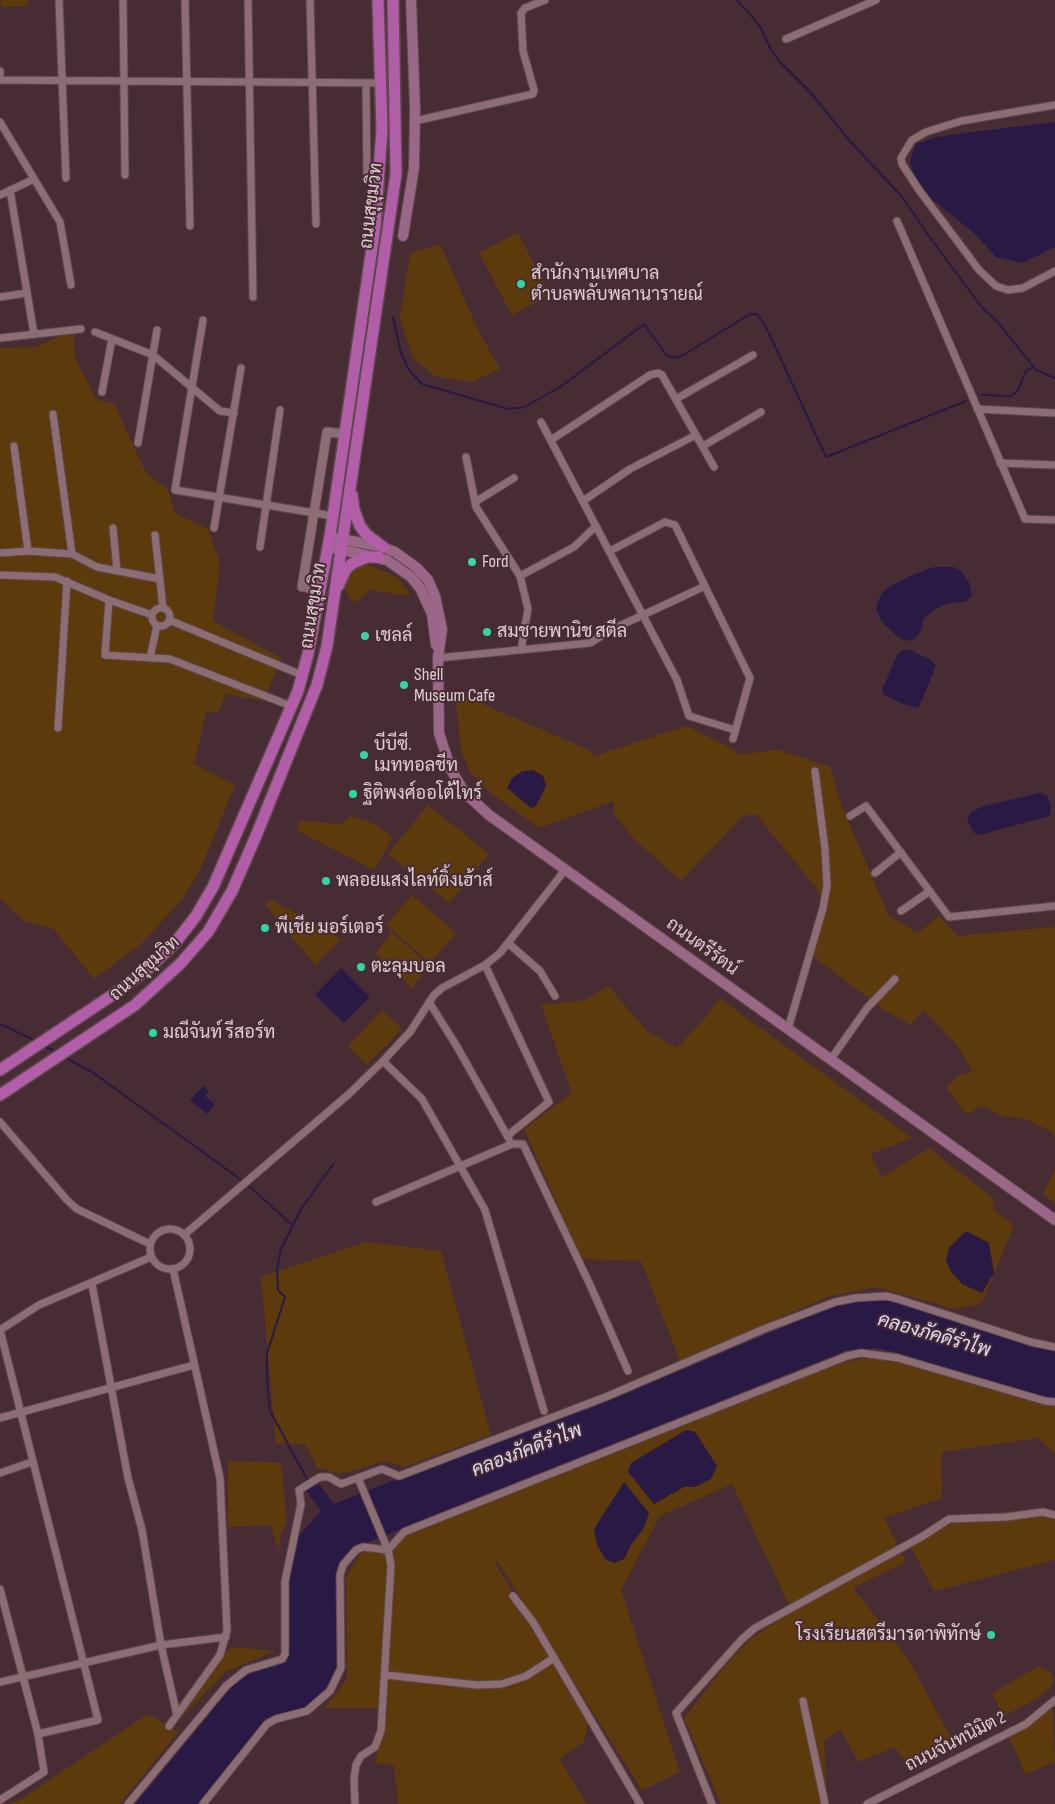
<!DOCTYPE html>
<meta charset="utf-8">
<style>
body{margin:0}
canvas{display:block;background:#472c33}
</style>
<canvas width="1055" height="1804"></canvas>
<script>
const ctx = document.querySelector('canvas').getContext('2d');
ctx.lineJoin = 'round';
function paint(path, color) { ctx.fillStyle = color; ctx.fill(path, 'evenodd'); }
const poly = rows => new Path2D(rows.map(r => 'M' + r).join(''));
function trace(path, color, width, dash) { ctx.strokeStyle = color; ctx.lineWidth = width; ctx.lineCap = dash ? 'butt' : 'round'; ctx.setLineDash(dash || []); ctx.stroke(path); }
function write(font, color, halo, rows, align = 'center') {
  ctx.font = font + ' "Sofia Sans Condensed",Sarabun,sans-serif'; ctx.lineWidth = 4; ctx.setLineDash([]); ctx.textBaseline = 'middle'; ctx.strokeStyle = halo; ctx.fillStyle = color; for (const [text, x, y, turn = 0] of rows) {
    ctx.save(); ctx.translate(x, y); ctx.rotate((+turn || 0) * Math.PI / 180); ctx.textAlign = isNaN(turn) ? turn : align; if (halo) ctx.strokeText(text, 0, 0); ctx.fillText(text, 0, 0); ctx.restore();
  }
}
const green = poly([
 [1,0,28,0,28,6,1,7],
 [518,233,550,295,512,315,479,253],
 [440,244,479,332,500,369,471,382,435,376,413,358,400,319,410,254],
 [73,329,76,360,97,400,114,404,146,473,168,490,175,513,208,529,220,563,213,621,281,658,264,701,226,694,218,712,206,713,194,764,235,785,200,870,181,901,140,945,94,979,55,930,23,920,0,899,0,348,37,347],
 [363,564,373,566,398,578,411,596,370,590,355,603,348,596,345,587,346,578,351,571],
 [452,691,589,750,595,756,686,726,736,751,736,755,778,750,830,767,842,807,889,916,918,933,939,916,958,936,1055,927,1055,1137,1049,1130,1023,1118,1002,1116,982,1106,966,1114,946,1088,960,1075,973,1071,956,1044,923,1010,911,1025,884,1010,812,955,825,905,818,890,756,814,743,816,681,881,635,840,614,814,614,801,539,828,491,793,471,773,461,751,456,703],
 [428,805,489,854,449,903,388,854],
 [351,816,375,824,393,837,374,870,296,830,300,821,341,824],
 [412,895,456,933,430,963,386,925],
 [271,900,298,914,341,939,315,965,265,904],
 [391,932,429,965,412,988,375,954],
 [608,986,647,1031,677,1048,707,1016,719,998,912,1138,870,1154,882,1177,929,1148,994,1199,993,1209,1014,1225,982,1303,955,1309,876,1287,827,1297,680,1361,641,1261,582,1259,524,1129,572,1093,541,1005,586,1000],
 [382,1010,402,1029,367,1065,348,1046],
 [1055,1169,1055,1203,1043,1194],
 [365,1242,441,1251,491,1435,404,1467,386,1461,340,1474,317,1467,305,1444,276,1443,261,1277],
 [867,1358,905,1364,1038,1404,1055,1405,1055,1454,1038,1438,942,1452,941,1498,884,1518,906,1562,853,1588,907,1657,954,1743,912,1771,895,1747,858,1762,841,1729,824,1740,827,1804,721,1804,684,1718,724,1667,749,1640,792,1611,732,1484,660,1516,621,1590,680,1772,642,1790,498,1562,495,1563,590,1717,584,1742,559,1759,587,1804,398,1804,394,1765,375,1763,388,1708,325,1708,347,1679,346,1578,360,1554,842,1363],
 [228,1461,281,1463,287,1522,280,1535,279,1552,271,1525,228,1527],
 [1044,1515,1053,1518,1055,1523,1055,1560,934,1591,911,1547,950,1522],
 [231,1647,275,1651,225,1672,172,1728,178,1732,120,1804,7,1804,20,1800,148,1714,171,1728],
 [1038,1666,1051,1672,1054,1679,1050,1688,1038,1698,1004,1716,992,1694],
 [1053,1709,1055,1762,1025,1774,1009,1736]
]);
const water = poly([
 [1055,122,1055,247,1023,263,996,257,974,233,929,197,914,179,910,161,916,144,937,137,964,133],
 [934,567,954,567,962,572,969,582,972,596,965,602,949,603,935,609,923,619,922,629,915,639,906,641,897,636,881,621,876,608,881,594,890,586,908,577],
 [903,650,910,650,931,660,936,665,920,705,917,708,900,703,883,694,883,688,897,655],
 [533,770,543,776,546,786,536,806,531,808,507,788,512,778,523,771],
 [1040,793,1047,795,1051,805,1050,816,979,835,974,833,967,820,971,812,984,806],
 [341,968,370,997,344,1023,315,995],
 [203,1086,209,1091,205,1096,215,1104,207,1114,190,1100],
 [966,1231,989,1243,994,1273,982,1293,962,1284,951,1272,946,1260,949,1248],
 [862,1301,897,1301,1038,1348,1055,1350,1055,1399,1023,1393,899,1353,876,1348,845,1351,354,1548,344,1557,338,1570,339,1661,332,1685,303,1711,267,1718,198,1804,135,1804,235,1683,253,1672,287,1662,287,1580,297,1538,321,1511,305,1489,314,1484,316,1486,319,1484,334,1504,529,1427,589,1409,833,1306],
 [686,1430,695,1432,717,1466,711,1479,695,1487,684,1487,654,1504,628,1472,631,1463],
 [624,1482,649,1513,644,1528,631,1545,624,1559,614,1563,606,1560,597,1545,594,1529]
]);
const stream = poly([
 [737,0,760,26,770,48,779,61,810,92,850,141,903,198,931,239,983,309,996,320,1036,370,1055,378],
 [393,317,401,353,409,370,422,384,508,409,525,407,563,385,644,324,667,356,676,358,685,354,750,314,757,314,767,329,826,457,966,401],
 [982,395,1011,396,1018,390,1026,371,1033,367],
 [0,1024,36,1041],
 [44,1046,56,1052],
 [64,1057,92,1072,243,1181],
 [247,1184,292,1225],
 [308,1481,270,1411,267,1379,267,1353,285,1297,278,1290,277,1269,281,1249,301,1209,334,1163]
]);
const minor = poly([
 [59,0,66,178],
 [123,0,125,175],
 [185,0,190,226],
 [248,0,253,297],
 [310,0,316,224],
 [786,39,876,0],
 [0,71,0,80],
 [0,80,381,83],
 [366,83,367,179,380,182],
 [1055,105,961,121,926,132,912,140,901,158,902,164,919,190,979,270,996,286,1008,290,1023,288,1055,271],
 [415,121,533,94,534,90,523,51,521,13,525,8,545,0],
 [0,122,60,222,71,285],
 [10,190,34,334],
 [0,195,34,179],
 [897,221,1025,519,1055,520],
 [0,297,27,293],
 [203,320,175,490,333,516],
 [95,332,153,355,220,411,234,413],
 [0,338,81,329],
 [102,392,112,339],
 [676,399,753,355],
 [977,409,1055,413],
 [53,414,72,554],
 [541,422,677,680,689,716,735,730],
 [551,440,650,375,658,373,662,375,714,467],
 [138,443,157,330],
 [14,446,28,551],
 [703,446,761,412],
 [466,457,476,507,520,576,528,609,521,650],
 [1000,463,1055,465],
 [583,501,630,469,696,435],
 [475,502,514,478],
 [113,528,117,571],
 [214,528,241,368],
 [155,535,163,608],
 [260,547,280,410],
 [610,551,665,522,675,525,750,678,733,739],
 [0,553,28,551,72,554,97,567,160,579],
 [0,575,55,577,109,600,152,615],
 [520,576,574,547,596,526],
 [302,587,320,593],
 [109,600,105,655,170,659,291,706],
 '152 617a9 9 0 1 1 18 0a9 9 0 1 1-18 0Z',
 [169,620,302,675],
 [150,658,157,625],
 [438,658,590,643,613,629,705,586],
 [58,728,67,581],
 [850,816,866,806,949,917,1055,906],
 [875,873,901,852],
 [901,911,930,891],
 [508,943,540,971,555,996],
 [485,965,549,1102,507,1136],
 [429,1002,456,1045,509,1139],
 [788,1029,823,908,827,886,825,849,815,771],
 [831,1059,867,1008,895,979],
 [383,1061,422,1099,485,1210,544,1411],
 [0,1122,67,1200,77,1209,150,1244],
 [376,1202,512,1144,523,1144,591,1287,628,1371],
 '150 1249a20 20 0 1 1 40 0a20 20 0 1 1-40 0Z',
 [184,1235,349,1094,383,1061,410,1032,434,995,442,988,485,965,500,953,565,870],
 [92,1284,128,1478,142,1530,161,1645,177,1715],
 [0,1330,98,1720,38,1734],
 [0,1330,39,1305,151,1257],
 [0,1418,194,1365],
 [0,1473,32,1462],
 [0,1589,38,1734,44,1772,0,1800],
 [513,1596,533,1622,640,1804],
 [386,1675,477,1685,502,1684,526,1676,554,1658],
 [0,1682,161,1645,226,1637],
 [803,1701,825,1804],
 [169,1726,220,1655,227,1630,220,1478,173,1269],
 [128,1804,226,1686,246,1670,282,1659,285,1654,285,1581,301,1504,299,1490,320,1477,329,1477,341,1484,382,1469,399,1476,608,1396,764,1329,835,1302,855,1298,886,1296,898,1299,1031,1342,1055,1347],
 [203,1804,267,1724,276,1719,307,1711,330,1691,341,1668,340,1575,343,1565,356,1550,363,1547,388,1550,404,1532,847,1356,861,1353,898,1358,1045,1401,1055,1402],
 [355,1804,354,1780,356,1765,361,1756,375,1747,381,1731,391,1565,388,1550,358,1478],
 [712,1804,676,1713,742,1639,755,1628,923,1536,949,1519,1006,1517,1043,1512,1055,1515],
 [867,1804,1026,1724,1055,1700]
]);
const tertiary = poly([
 [302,587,327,432,345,434]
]);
const secondary = poly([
 [403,236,414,168,415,108,411,0],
 [336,538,383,547,395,552,417,568,428,580,435,596,442,629,438,658,439,733,451,770,465,793,489,815,1055,1220],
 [334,548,387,560,411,577,420,588,432,614,436,645]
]);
const trunk = poly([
 [352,495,354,510,360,526,366,534,383,547],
 [338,586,346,569,353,563,367,557,379,557],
 [0,1070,117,992,149,968,175,943,196,916,213,887,298,691,308,654,330,536,375,227,382,129,378,0],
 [0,1095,135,1005,180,964,208,932,232,891,256,836,317,685,327,646,396,174,393,0]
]);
const markers = [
 [521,284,5,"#33d4a8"],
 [472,562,5,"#33d4a8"],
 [487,632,5,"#33d4a8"],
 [365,636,5,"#33d4a8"],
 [404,685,5,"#33d4a8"],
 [364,755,5,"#33d4a8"],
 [353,794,5,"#33d4a8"],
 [326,881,5,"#33d4a8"],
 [265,928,5,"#33d4a8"],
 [361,967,5,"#33d4a8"],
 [153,1033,5,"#33d4a8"],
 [991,1635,5,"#33d4a8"]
];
const streetNames = [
 ["ถนนสุขุมวิท",372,206,-83],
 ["ถนนสุขุมวิท",314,606,-81],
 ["ถนนตรีรัตน์",702,947,36],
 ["ถนนสุขุมวิท",145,969,-42],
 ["ถนนจันทนิมิต 2",956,1742,-27]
];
const poiNames = [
 ["สำนักงานเทศบาล",531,274],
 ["ตำบลพลับพลานารายณ์",531,295],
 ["Ford",482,562],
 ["สมชายพานิช สตีล",497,632],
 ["เชลล์",375,636],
 ["Shell",414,675],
 ["Museum Cafe",414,696],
 ["บีบีซี.",374,745],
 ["เมททอลชีท",374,766],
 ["ฐิติพงศ์ออโต้ไทร์",363,794],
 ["พลอยแสงไลท์ติ้งเฮ้าส์",336,881],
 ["พีเชีย มอร์เตอร์",275,928],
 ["ตะลุมบอล",371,967],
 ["มณีจันท์ รีสอร์ท",163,1033],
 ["โรงเรียนสตรีมารดาพิทักษ์",981,1635,"right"]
];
const waterNames = [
 ["คลองภัคดีรำไพ",934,1336,16],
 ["คลองภัคดีรำไพ",527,1451,-21]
];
paint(green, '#5c3a0b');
paint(water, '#281945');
trace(stream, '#281945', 2);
trace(minor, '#5e484e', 9);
trace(tertiary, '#5e484e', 11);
trace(secondary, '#5e484e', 12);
trace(trunk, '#5e484e', 14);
trace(minor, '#8c6d74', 7);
trace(tertiary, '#8c6d74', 9);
trace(secondary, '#9a6787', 10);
trace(trunk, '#b15da7', 11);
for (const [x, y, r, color] of markers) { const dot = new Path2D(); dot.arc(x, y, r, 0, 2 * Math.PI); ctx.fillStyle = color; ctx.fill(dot); trace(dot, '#472c33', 2); }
write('18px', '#e0ced2', '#472c33', streetNames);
write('18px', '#e0ced2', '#472c33', poiNames, 'left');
write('italic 19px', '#e0d9f9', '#472c33', waterNames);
</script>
